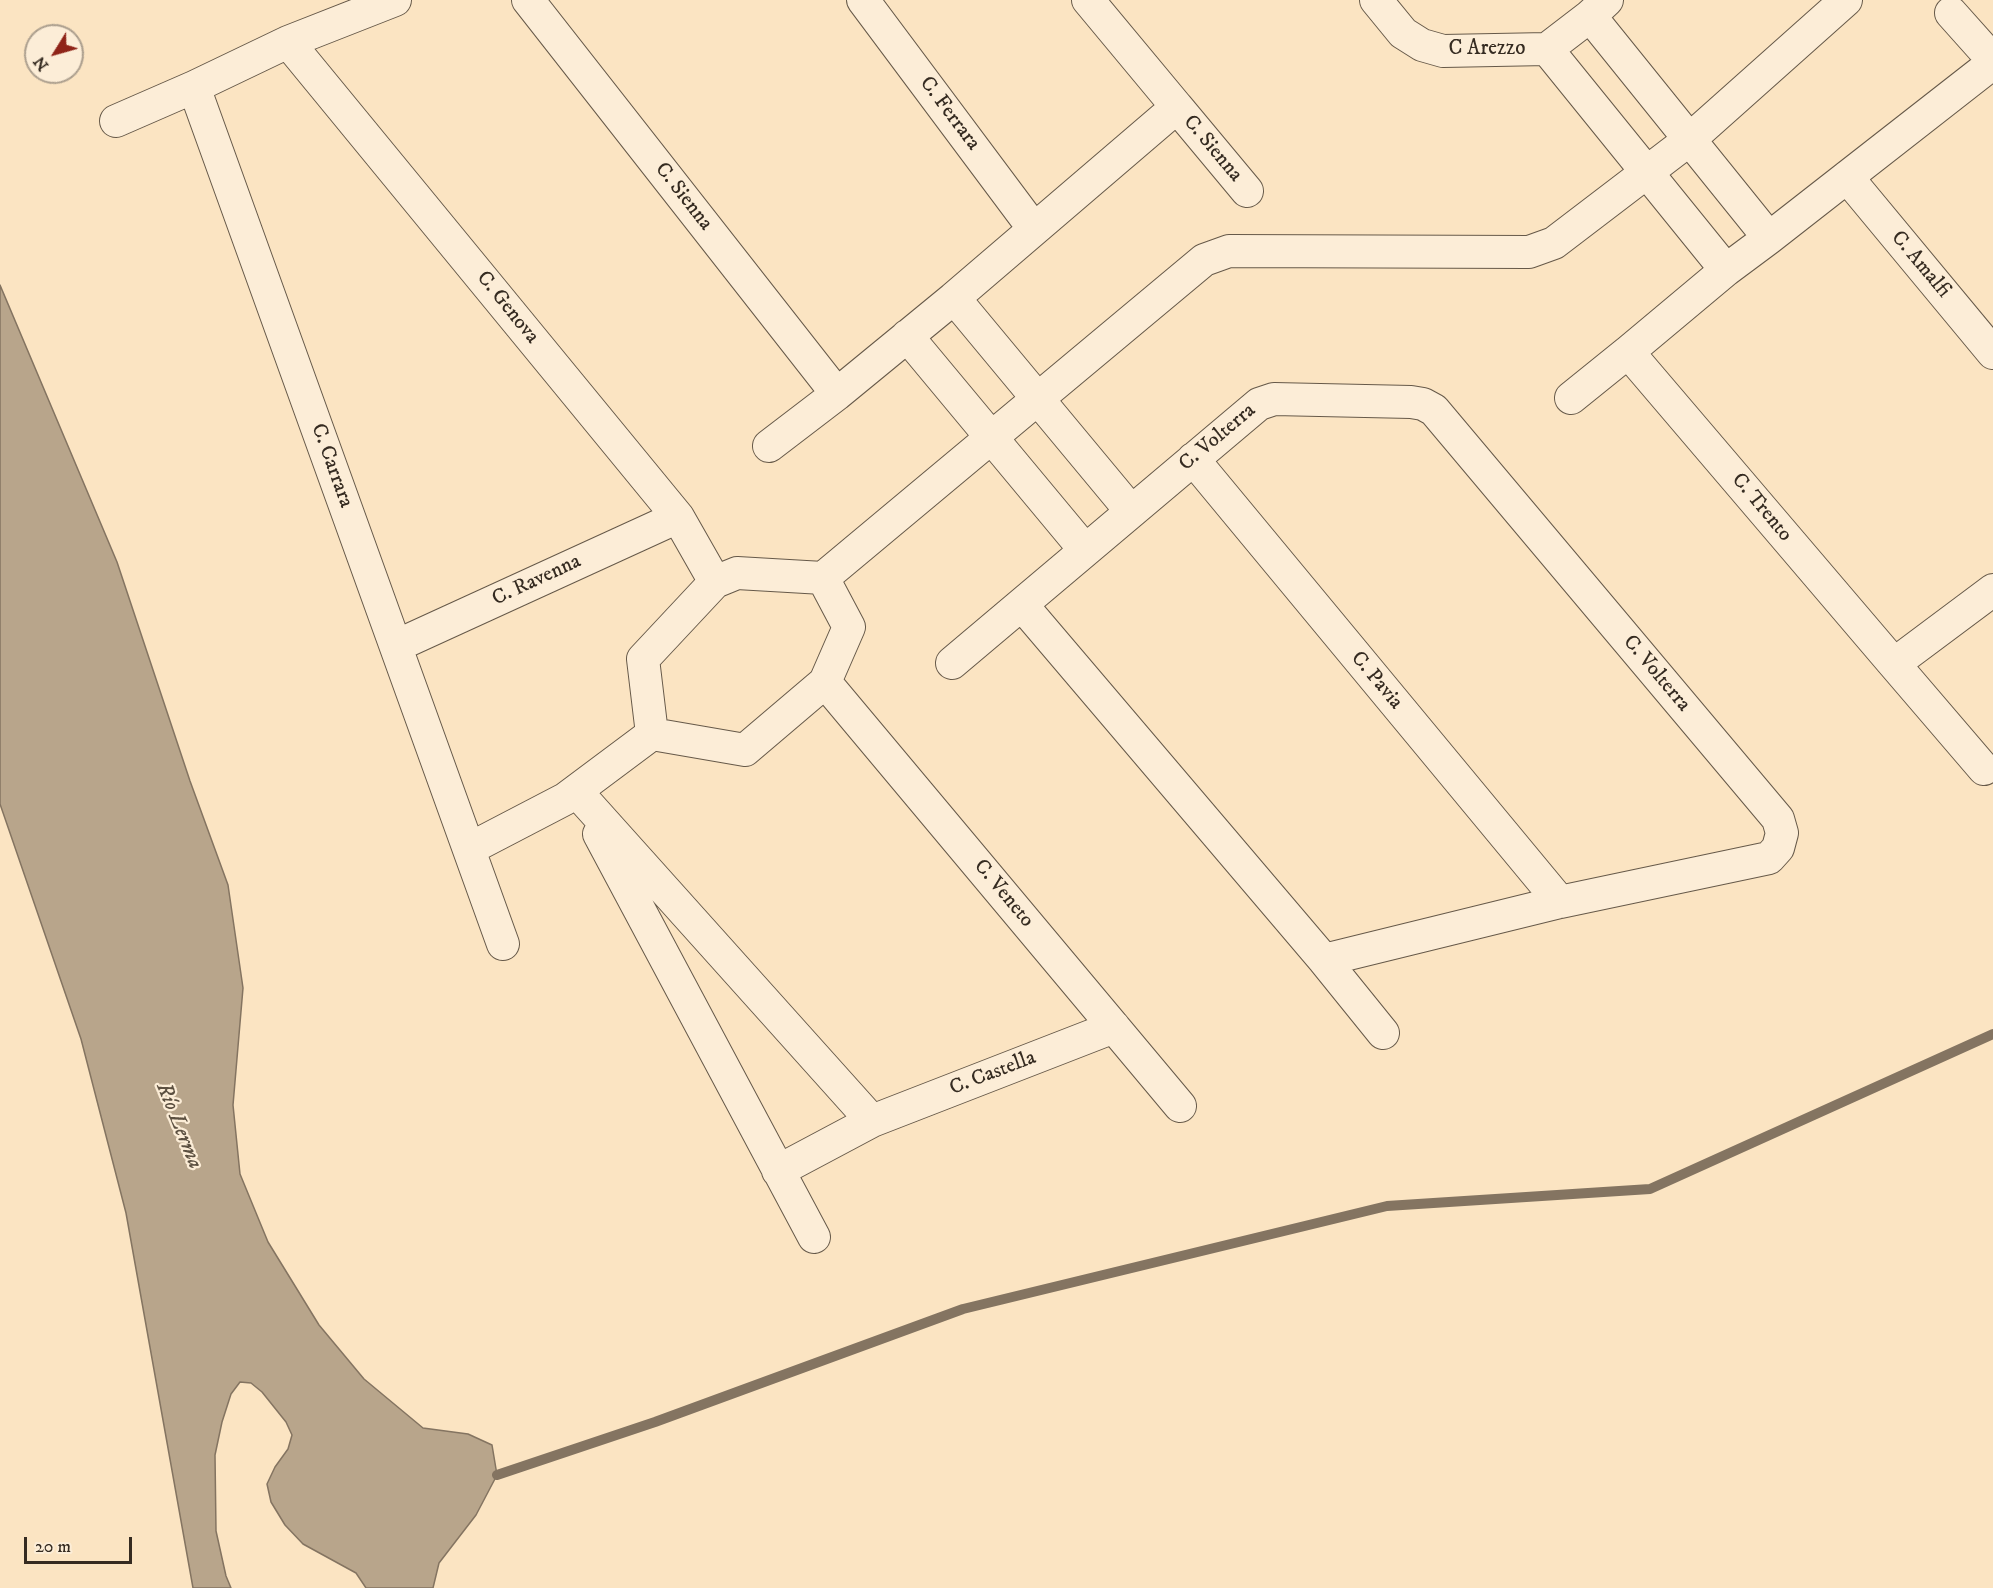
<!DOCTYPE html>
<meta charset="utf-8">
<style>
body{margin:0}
#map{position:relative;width:1993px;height:1588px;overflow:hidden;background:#fbe4c2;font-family:"IM FELL DW Pica",serif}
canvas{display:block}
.north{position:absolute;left:24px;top:24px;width:60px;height:60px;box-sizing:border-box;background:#fcedd7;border:2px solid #ac9f8e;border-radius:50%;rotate:233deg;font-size:16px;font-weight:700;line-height:24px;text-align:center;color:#352b21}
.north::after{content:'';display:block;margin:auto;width:21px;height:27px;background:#8f2418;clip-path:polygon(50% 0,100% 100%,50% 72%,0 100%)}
.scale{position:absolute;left:24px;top:1537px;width:108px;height:27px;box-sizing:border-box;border:3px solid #352b21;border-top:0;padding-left:8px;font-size:18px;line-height:21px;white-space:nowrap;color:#352b21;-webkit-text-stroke:4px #fcedd7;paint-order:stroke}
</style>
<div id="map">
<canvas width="1993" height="1588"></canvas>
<div class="north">N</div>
<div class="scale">20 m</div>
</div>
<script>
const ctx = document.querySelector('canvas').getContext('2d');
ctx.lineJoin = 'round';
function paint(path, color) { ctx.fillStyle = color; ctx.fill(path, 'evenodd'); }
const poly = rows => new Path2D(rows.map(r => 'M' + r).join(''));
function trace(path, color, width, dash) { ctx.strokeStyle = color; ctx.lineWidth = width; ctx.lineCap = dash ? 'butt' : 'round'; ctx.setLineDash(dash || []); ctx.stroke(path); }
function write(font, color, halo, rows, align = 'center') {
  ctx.font = font + ' "IM FELL DW Pica",serif'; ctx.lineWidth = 4.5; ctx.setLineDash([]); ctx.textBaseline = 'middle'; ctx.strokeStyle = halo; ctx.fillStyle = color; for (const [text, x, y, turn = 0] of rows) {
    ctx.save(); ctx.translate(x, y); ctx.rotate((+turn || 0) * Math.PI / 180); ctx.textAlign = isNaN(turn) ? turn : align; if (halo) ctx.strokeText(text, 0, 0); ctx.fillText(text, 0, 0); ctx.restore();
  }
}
const water = poly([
 [0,285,117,562,190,781,228,885,243,988,233,1105,240,1174,268,1242,319,1325,364,1379,423,1428,468,1434,492,1445,497,1475,476,1515,439,1563,433,1588,366,1588,356,1573,303,1544,285,1525,271,1502,267,1484,275,1467,288,1449,292,1435,286,1422,262,1392,251,1383,240,1382,231,1394,222,1422,215,1455,216,1531,226,1576,231,1588,193,1588,126,1213,81,1039,0,804,0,285]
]);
const stream = poly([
 [497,1475,655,1422,963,1309,1387,1206,1650,1189,1993,1034]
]);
const minor = poly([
 [395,0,288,42,194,87,503,944],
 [528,0,837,394,954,298],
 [863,0,1034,229],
 [1088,0,1177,107,954,298,1131,511],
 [1376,0,1403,33,1422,45,1443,51,1547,49,1590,16,1607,0],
 [1951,13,1993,60],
 [1590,16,1769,238,1993,63],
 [288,42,678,517,715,582],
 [1547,49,1726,270],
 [1177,107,1247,191],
 [116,121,194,87],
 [1847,177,1993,353],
 [1769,238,1726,270,1628,352,1894,664,1993,590],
 [907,336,1085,550],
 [1571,398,1628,352],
 [769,446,837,394],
 [1193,459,1560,902],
 [1022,605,1324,960,1383,1033],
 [396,646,678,517],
 [952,663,1259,404,1274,399,1411,402,1423,404,1434,410,1778,819,1782,833,1778,848,1769,858,1560,902,1324,960],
 [1894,664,1984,769],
 [825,682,1180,1106],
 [652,734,643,659,715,582,737,573,823,578,1204,260,1229,251,1529,252,1554,243,1689,140,1846,0],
 [576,791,872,1121,778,1171],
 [599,834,814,1237],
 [469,849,565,799,652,734,745,750,825,682,849,627,823,578],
 [872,1121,1114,1027]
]);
const streetNames = [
 ["C Arezzo",1487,50],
 ["C. Ferrara",949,114,53],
 ["C. Sienna",1212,149,50],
 ["C. Sienna",683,197,52],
 ["C. Amalfi",1920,265,50],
 ["C. Genova",507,308,51],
 ["C. Volterra",1218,438,-40],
 ["C. Carrara",331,466,70],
 ["C. Trento",1761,508,50],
 ["C. Ravenna",537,581,-25],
 ["C. Volterra",1656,674,50],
 ["C. Pavia",1376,681,50],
 ["C. Veneto",1003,894,50],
 ["C. Castella",993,1074,-21]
];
const waterNames = [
 ["Río Lerma",178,1126,68]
];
paint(water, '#b8a58b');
trace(water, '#847461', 1.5);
trace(stream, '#847461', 10);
trace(minor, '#665949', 34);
trace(minor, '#fcedd7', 32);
write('21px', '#352b21', '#fcedd7', streetNames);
write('italic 22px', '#5c5041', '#fcedd7', waterNames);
</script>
